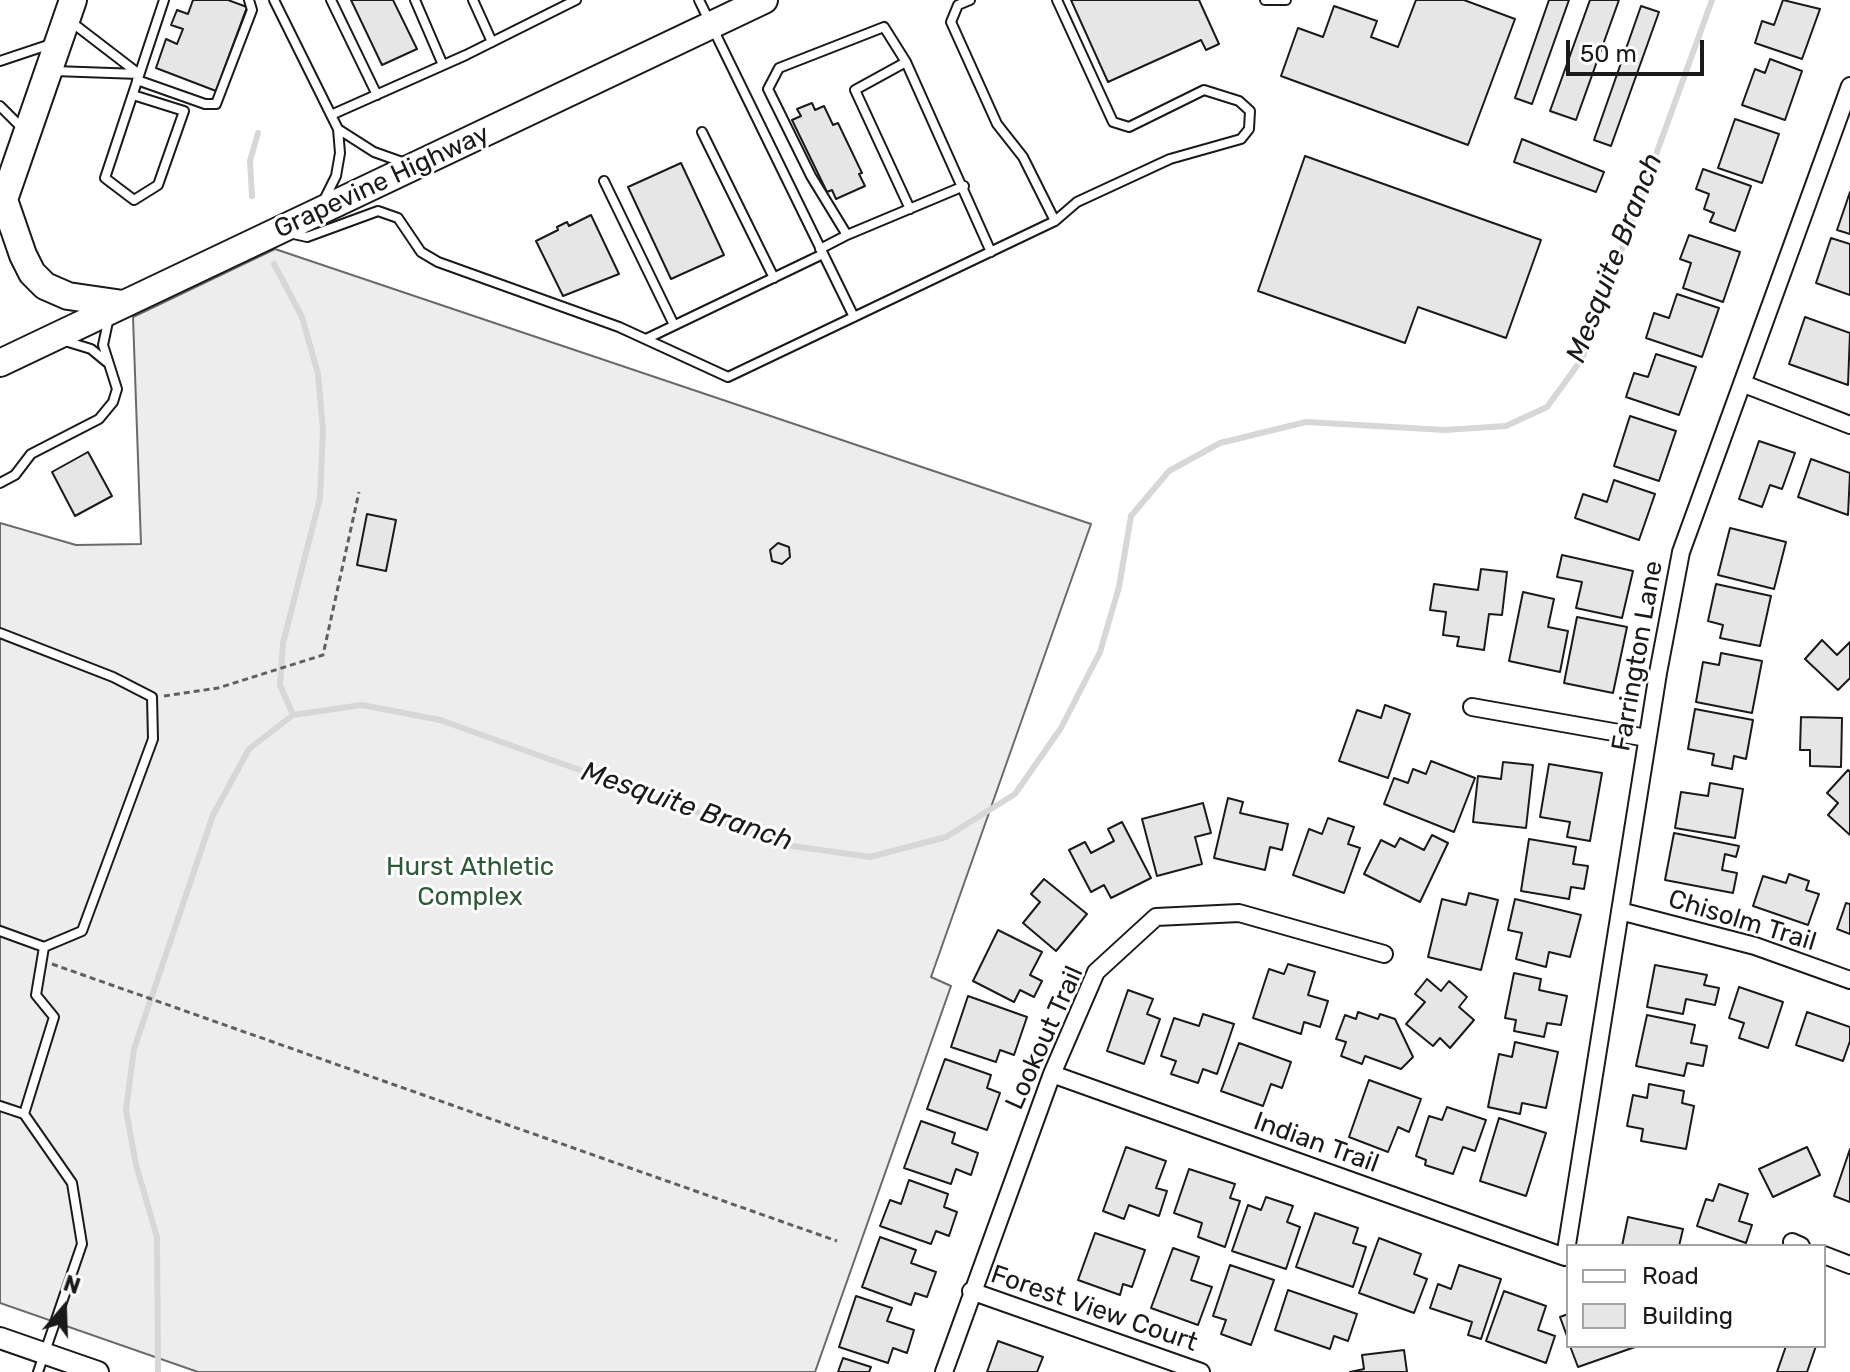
<!DOCTYPE html>
<style>
body{margin:0}
#map{position:relative;width:1850px;height:1372px;overflow:hidden;background:#fff;font-family:Rubik,sans-serif}
canvas{display:block}
.legend{position:absolute;left:1566px;top:1244px;width:260px;height:104px;box-sizing:border-box;background:#fff;border:2px solid #a3a3a3;margin:0;padding:10px 14px;list-style:none;font-size:24px;color:#1a1a1a}
.legend li{display:flex;align-items:center;gap:16px;height:40px}
.legend b{width:40px;border:2px solid #a3a3a3}
.north{position:absolute;left:24px;top:1268px;width:80px;height:80px;-webkit-text-stroke:6px #fff;paint-order:stroke;rotate:19deg;font-size:22px;font-weight:700;line-height:32px;text-align:center;color:#1a1a1a}
.north::after{content:'';display:block;margin:auto;width:28px;height:36px;background:#1a1a1a;clip-path:polygon(50% 0,100% 100%,50% 72%,0 100%)}
.scale{position:absolute;left:1566px;top:40px;width:138px;height:36px;box-sizing:border-box;border:4px solid #1a1a1a;border-top:0;padding-left:10px;font-size:24px;line-height:28px;white-space:nowrap;color:#1a1a1a;-webkit-text-stroke:6px #fff;paint-order:stroke}
</style>
<div id="map">
<canvas width="1850" height="1372"></canvas>
<ul class="legend">
<li><b style="height:10px;background:#fff"></b>Road</li>
<li><b style="height:22px;background:#e6e6e6"></b>Building</li>
</ul>
<div class="north">N</div>
<div class="scale">50 m</div>
</div>
<script>
const ctx = document.querySelector('canvas').getContext('2d');
ctx.lineJoin = 'round';
function paint(path, color) { ctx.fillStyle = color; ctx.fill(path, 'evenodd'); }
const poly = rows => new Path2D(rows.map(r => 'M' + r).join(''));
function trace(path, color, width, dash) { ctx.strokeStyle = color; ctx.lineWidth = width; ctx.lineCap = dash ? 'butt' : 'round'; ctx.setLineDash(dash || []); ctx.stroke(path); }
function write(font, color, halo, rows, align = 'center') {
  ctx.font = font + ' Rubik,sans-serif'; ctx.lineWidth = 6; ctx.setLineDash([]); ctx.textBaseline = 'middle'; ctx.strokeStyle = halo; ctx.fillStyle = color; for (const [text, x, y, turn = 0] of rows) {
    ctx.save(); ctx.translate(x, y); ctx.rotate((+turn || 0) * Math.PI / 180); ctx.textAlign = isNaN(turn) ? turn : align; if (halo) ctx.strokeText(text, 0, 0); ctx.fillText(text, 0, 0); ctx.restore();
  }
}
const built = poly([
 [275,249,1091,524,931,977,951,986,815,1372,198,1372,0,1303,0,523,76,545,141,544,133,317,275,249]
]);
const stream = poly([
 [252,196,250,161,258,133],
 [274,264,302,317,318,374,323,430,320,498,283,643,280,685,293,715],
 [158,1371,157,1237,136,1165,126,1110,134,1049,213,815,249,749,293,715,362,705,440,720,792,846,870,857,946,837,1015,794,1061,728,1100,652,1119,587,1131,516,1169,471,1220,443,1306,422,1445,430,1506,426,1547,407,1582,359,1712,0]
]);
const building = poly([
 [193,0,228,0,247,7,216,91,156,68,166,39,177,44,183,29,171,25,177,10,188,14,193,0],
 [351,0,393,0,417,49,382,65,351,0],
 [1071,0,1199,0,1219,44,1206,50,1201,40,1108,82,1071,0],
 [1416,0,1464,0,1515,19,1468,145,1281,76,1298,28,1323,37,1334,6,1377,21,1371,37,1398,47,1416,0],
 [1549,0,1569,0,1532,104,1515,98,1549,0],
 [1590,0,1619,0,1576,120,1550,111,1590,0],
 [1783,0,1820,9,1802,59,1755,43,1762,21,1774,25,1783,0],
 [1641,6,1659,12,1611,146,1594,140,1641,6],
 [1770,59,1802,71,1785,120,1742,105,1755,69,1765,73,1770,59],
 [812,103,815,110,824,106,833,125,838,123,862,173,859,174,865,186,836,199,832,190,827,192,792,120,801,116,797,109,812,103],
 [1735,119,1779,134,1762,183,1718,168,1735,119],
 [1522,139,1604,172,1596,192,1514,162,1522,139],
 [1305,156,1541,240,1506,338,1418,307,1405,343,1258,291,1305,156],
 [681,163,724,255,671,279,628,187,681,163],
 [1703,169,1751,186,1735,231,1710,222,1714,213,1704,209,1709,194,1696,189,1703,169],
 [1850,192,1850,234,1837,230,1850,192],
 [591,215,619,274,563,296,536,241,558,230,557,227,567,222,569,226,591,215],
 [1689,235,1740,252,1723,302,1683,288,1691,263,1680,259,1689,235],
 [1831,238,1850,244,1850,295,1816,283,1831,238],
 [1677,294,1719,308,1702,357,1646,338,1654,313,1669,318,1677,294],
 [1805,317,1850,333,1848,385,1789,364,1805,317],
 [1656,354,1696,367,1679,415,1626,397,1634,373,1648,377,1656,354],
 [1630,416,1676,431,1659,481,1614,466,1630,416],
 [1759,441,1795,453,1782,489,1770,485,1762,507,1739,499,1759,441],
 [88,452,112,496,75,516,52,472,88,452],
 [1811,459,1850,473,1848,515,1798,497,1811,459],
 [1614,480,1655,494,1639,540,1575,518,1583,494,1607,502,1614,480],
 [367,514,396,520,386,571,357,565,367,514],
 [1730,528,1786,542,1774,589,1718,575,1730,528],
 [778,543,789,547,790,557,782,564,772,561,770,550,778,543],
 [1562,555,1633,571,1622,618,1576,608,1582,582,1557,577,1562,555],
 [1481,569,1507,572,1502,615,1489,614,1484,650,1457,646,1459,637,1443,635,1446,612,1430,610,1434,584,1478,590,1481,569],
 [1716,584,1771,596,1760,646,1720,638,1723,625,1708,621,1716,584],
 [1523,592,1554,599,1548,627,1568,631,1560,672,1509,661,1523,592],
 [1577,617,1627,627,1613,693,1564,683,1577,617],
 [1822,640,1837,655,1850,642,1850,678,1838,690,1805,659,1822,640],
 [1721,653,1762,661,1752,713,1696,702,1703,662,1719,665,1721,653],
 [1385,705,1410,714,1388,778,1339,761,1357,710,1381,718,1385,705],
 [1695,709,1753,720,1746,759,1734,756,1732,769,1712,765,1714,754,1688,749,1695,709],
 [1801,717,1842,718,1841,767,1810,766,1810,750,1800,750,1801,717],
 [1431,761,1475,778,1454,832,1384,804,1394,778,1408,783,1413,769,1426,774,1431,761],
 [1503,762,1533,765,1526,828,1473,822,1478,776,1501,779,1503,762],
 [1549,764,1602,773,1590,841,1567,837,1570,822,1540,817,1549,764],
 [1848,770,1850,772,1850,835,1828,815,1838,803,1827,793,1848,770],
 [1710,783,1743,789,1735,838,1675,828,1681,792,1708,796,1710,783],
 [1228,798,1243,802,1240,813,1288,824,1282,850,1270,847,1265,870,1214,858,1228,798],
 [1203,803,1211,833,1195,837,1202,864,1157,876,1142,819,1203,803],
 [1328,818,1354,827,1348,844,1360,848,1344,893,1293,875,1309,829,1322,834,1328,818],
 [1122,822,1151,878,1111,898,1104,885,1091,892,1069,850,1085,842,1091,853,1114,841,1108,829,1122,822],
 [1674,833,1739,846,1736,857,1725,854,1722,870,1737,873,1733,893,1665,880,1674,833],
 [1432,835,1448,843,1420,902,1364,874,1381,840,1395,847,1400,838,1424,850,1432,835],
 [1529,839,1576,847,1573,864,1588,866,1584,889,1571,887,1569,899,1521,891,1529,839],
 [1789,874,1809,881,1806,890,1819,894,1808,925,1753,906,1763,876,1786,883,1789,874],
 [1044,879,1087,914,1056,951,1023,923,1040,902,1031,894,1044,879],
 [1469,893,1498,900,1481,970,1428,957,1442,899,1466,905,1469,893],
 [1515,899,1581,915,1570,957,1549,952,1546,967,1516,959,1522,933,1508,930,1515,899],
 [1846,903,1850,904,1850,934,1837,929,1846,903],
 [998,930,1042,952,1030,975,1042,981,1034,997,1020,990,1014,1002,973,981,998,930],
 [1288,964,1315,972,1308,995,1328,1001,1320,1027,1304,1022,1301,1034,1253,1018,1269,969,1284,974,1288,964],
 [1655,965,1707,975,1704,985,1719,988,1715,1005,1686,999,1683,1014,1647,1007,1655,965],
 [1514,973,1541,979,1539,990,1567,996,1561,1025,1547,1023,1544,1037,1514,1031,1516,1020,1505,1018,1514,973],
 [1427,979,1441,991,1449,981,1467,997,1459,1007,1474,1020,1450,1048,1440,1038,1433,1046,1406,1024,1425,1002,1415,994,1427,979],
 [1739,987,1783,1002,1768,1048,1739,1038,1744,1023,1729,1018,1739,987],
 [1128,990,1153,999,1147,1014,1160,1019,1144,1064,1107,1051,1128,990],
 [968,996,1027,1017,1014,1055,1000,1050,996,1062,951,1047,968,996],
 [1358,1012,1378,1019,1380,1014,1395,1019,1413,1057,1401,1069,1365,1056,1362,1064,1341,1056,1346,1042,1336,1039,1345,1015,1356,1019,1358,1012],
 [1807,1012,1850,1027,1850,1041,1843,1061,1796,1045,1807,1012],
 [1203,1014,1234,1024,1217,1074,1203,1069,1198,1083,1171,1074,1176,1061,1161,1056,1174,1018,1199,1026,1203,1014],
 [1647,1015,1695,1025,1691,1043,1707,1046,1703,1066,1687,1063,1684,1076,1636,1066,1647,1015],
 [1515,1042,1558,1052,1546,1108,1522,1103,1520,1114,1488,1107,1499,1054,1512,1057,1515,1042],
 [1239,1043,1291,1062,1282,1088,1271,1084,1263,1106,1221,1091,1239,1043],
 [945,1059,991,1075,987,1088,1000,1093,987,1130,927,1109,945,1059],
 [1369,1080,1421,1099,1409,1132,1398,1127,1388,1152,1349,1137,1369,1080],
 [1649,1084,1684,1091,1682,1103,1694,1106,1686,1149,1641,1141,1643,1129,1627,1126,1633,1095,1647,1098,1649,1084],
 [1447,1107,1486,1120,1475,1151,1463,1147,1453,1174,1425,1165,1426,1160,1416,1156,1429,1116,1442,1120,1447,1107],
 [1499,1118,1546,1133,1526,1196,1480,1181,1499,1118],
 [921,1121,955,1133,952,1143,978,1153,971,1175,956,1169,951,1184,904,1168,921,1121],
 [1126,1147,1166,1161,1156,1188,1167,1191,1159,1216,1129,1205,1124,1219,1103,1211,1126,1147],
 [1807,1147,1820,1175,1773,1197,1759,1169,1807,1147],
 [1850,1149,1850,1202,1834,1196,1850,1149],
 [1189,1169,1235,1184,1230,1198,1240,1201,1225,1247,1198,1237,1202,1223,1174,1213,1189,1169],
 [909,1180,948,1194,944,1207,957,1212,949,1236,936,1231,931,1244,880,1226,890,1200,901,1204,909,1180],
 [1719,1184,1748,1194,1739,1221,1752,1225,1746,1243,1697,1226,1706,1199,1713,1201,1719,1184],
 [1266,1197,1293,1206,1287,1222,1300,1227,1286,1269,1232,1251,1248,1205,1261,1210,1266,1197],
 [1315,1213,1358,1228,1353,1243,1366,1247,1353,1287,1296,1267,1315,1213],
 [1628,1217,1683,1229,1679,1246,1622,1246,1628,1217],
 [1095,1233,1145,1250,1132,1287,1123,1284,1120,1295,1078,1280,1095,1233],
 [880,1237,916,1250,911,1263,936,1272,927,1297,915,1293,911,1305,862,1287,880,1237],
 [1379,1238,1421,1254,1414,1274,1427,1279,1414,1313,1359,1293,1379,1238],
 [1173,1248,1199,1257,1191,1280,1212,1287,1198,1325,1151,1308,1173,1248],
 [1230,1265,1274,1280,1251,1345,1221,1334,1226,1320,1213,1316,1230,1265],
 [1459,1265,1501,1279,1481,1339,1468,1335,1472,1322,1430,1308,1438,1284,1451,1289,1459,1265],
 [1288,1290,1357,1314,1348,1341,1334,1336,1330,1349,1275,1330,1288,1290],
 [1504,1291,1546,1306,1538,1330,1555,1336,1546,1363,1486,1341,1504,1291],
 [856,1296,892,1308,887,1321,914,1330,907,1353,893,1348,888,1363,839,1347,856,1296],
 [1568,1314,1568,1339,1560,1317,1568,1314],
 [998,1341,1043,1357,1037,1372,987,1372,998,1341],
 [1570,1346,1635,1346,1635,1347,1578,1367,1570,1346],
 [1786,1346,1816,1346,1807,1372,1777,1372,1786,1346],
 [1404,1350,1407,1372,1350,1372,1364,1369,1362,1355,1404,1350],
 [843,1358,871,1367,869,1372,838,1372,843,1358]
]);
const path = poly([
 [164,696,218,688,323,655,359,492],
 [52,964,837,1241]
]);
const service = poly([
 [274,0,338,129,340,153,336,176,324,200],
 [331,0,377,95],
 [415,0,443,65],
 [473,0,492,42],
 [699,0,854,317],
 [1265,0,1286,0],
 [70,21,139,74],
 [0,61,51,44],
 [906,62,855,90,910,209],
 [54,71,139,74],
 [137,80,205,104,216,104,252,10,249,0],
 [133,95,184,111,158,185,134,200,105,178,164,0],
 [0,106,22,128],
 [331,115,466,55,576,0],
 [338,129,374,152,405,163],
 [702,132,774,278],
 [604,181,674,325],
 [1055,221,1077,202,1170,159,1241,139,1249,129,1250,111,1239,101,1204,90,1129,127,1113,122,1057,0],
 [289,233,307,237,378,211,398,218,421,252,438,262,619,327,728,377,1055,221,1023,157,997,124,951,22,958,5,970,0],
 [847,235,964,186],
 [820,249,847,235,811,176,768,89,779,68,884,27,906,62,991,252],
 [646,339,823,254],
 [65,341,91,349,108,363],
 [0,483,15,475,31,454,99,419,113,402,117,389,103,345,109,317],
 [0,633,113,677,152,697,153,739,82,931,44,947,36,995,54,1017,24,1114],
 [0,931,44,947],
 [0,1106,24,1114,72,1183,82,1244,38,1372]
]);
const minor = poly([
 [1744,384,1850,425],
 [1472,707,1647,738],
 [1620,911,1755,946,1850,980],
 [1052,1074,1565,1257,1658,673,1681,552,1850,86],
 [1792,1242,1801,1246],
 [1824,1255,1850,1265],
 [971,1291,1201,1372],
 [944,1372,1052,1074,1096,972,1156,917,1239,913,1384,954]
]);
const tertiary = poly([
 [0,1338,98,1372]
]);
const primary = poly([
 [4,200,23,255,32,273,45,286,68,296,123,304],
 [0,211,73,0],
 [0,363,764,0]
]);
const streetNames = [
 ["Grapevine Highway",382,182,-25],
 ["Farrington Lane",1638,656,-80],
 ["Chisolm Trail",1742,921,17],
 ["Lookout Trail",1045,1038,-66],
 ["Indian Trail",1316,1143,20],
 ["Forest View Court",1094,1309,19]
];
const parkNames = [
 ["Hurst Athletic",470,867],
 ["Complex",470,897]
];
const waterNames = [
 ["Mesquite Branch",1615,258,-69],
 ["Mesquite Branch",687,807,19]
];
paint(built, '#ededed');
trace(built, '#6a6a6a', 2);
trace(stream, '#d7d7d7', 6);
paint(building, '#e6e6e6');
trace(building, '#1a1a1a', 2);
trace(service, '#1a1a1a', 12);
trace(minor, '#1a1a1a', 20);
trace(tertiary, '#1a1a1a', 24);
trace(primary, '#1a1a1a', 30);
trace(path, '#5f5f5f', 3, [6, 4]);
trace(service, '#fff', 8);
trace(minor, '#fff', 16);
trace(tertiary, '#fff', 20);
trace(primary, '#fff', 26);
write('26px', '#1a1a1a', '#fff', streetNames);
write('26px', '#2b5a34', '#fff', parkNames);
write('italic 28px', '#1a1a1a', '#fff', waterNames);
</script>
